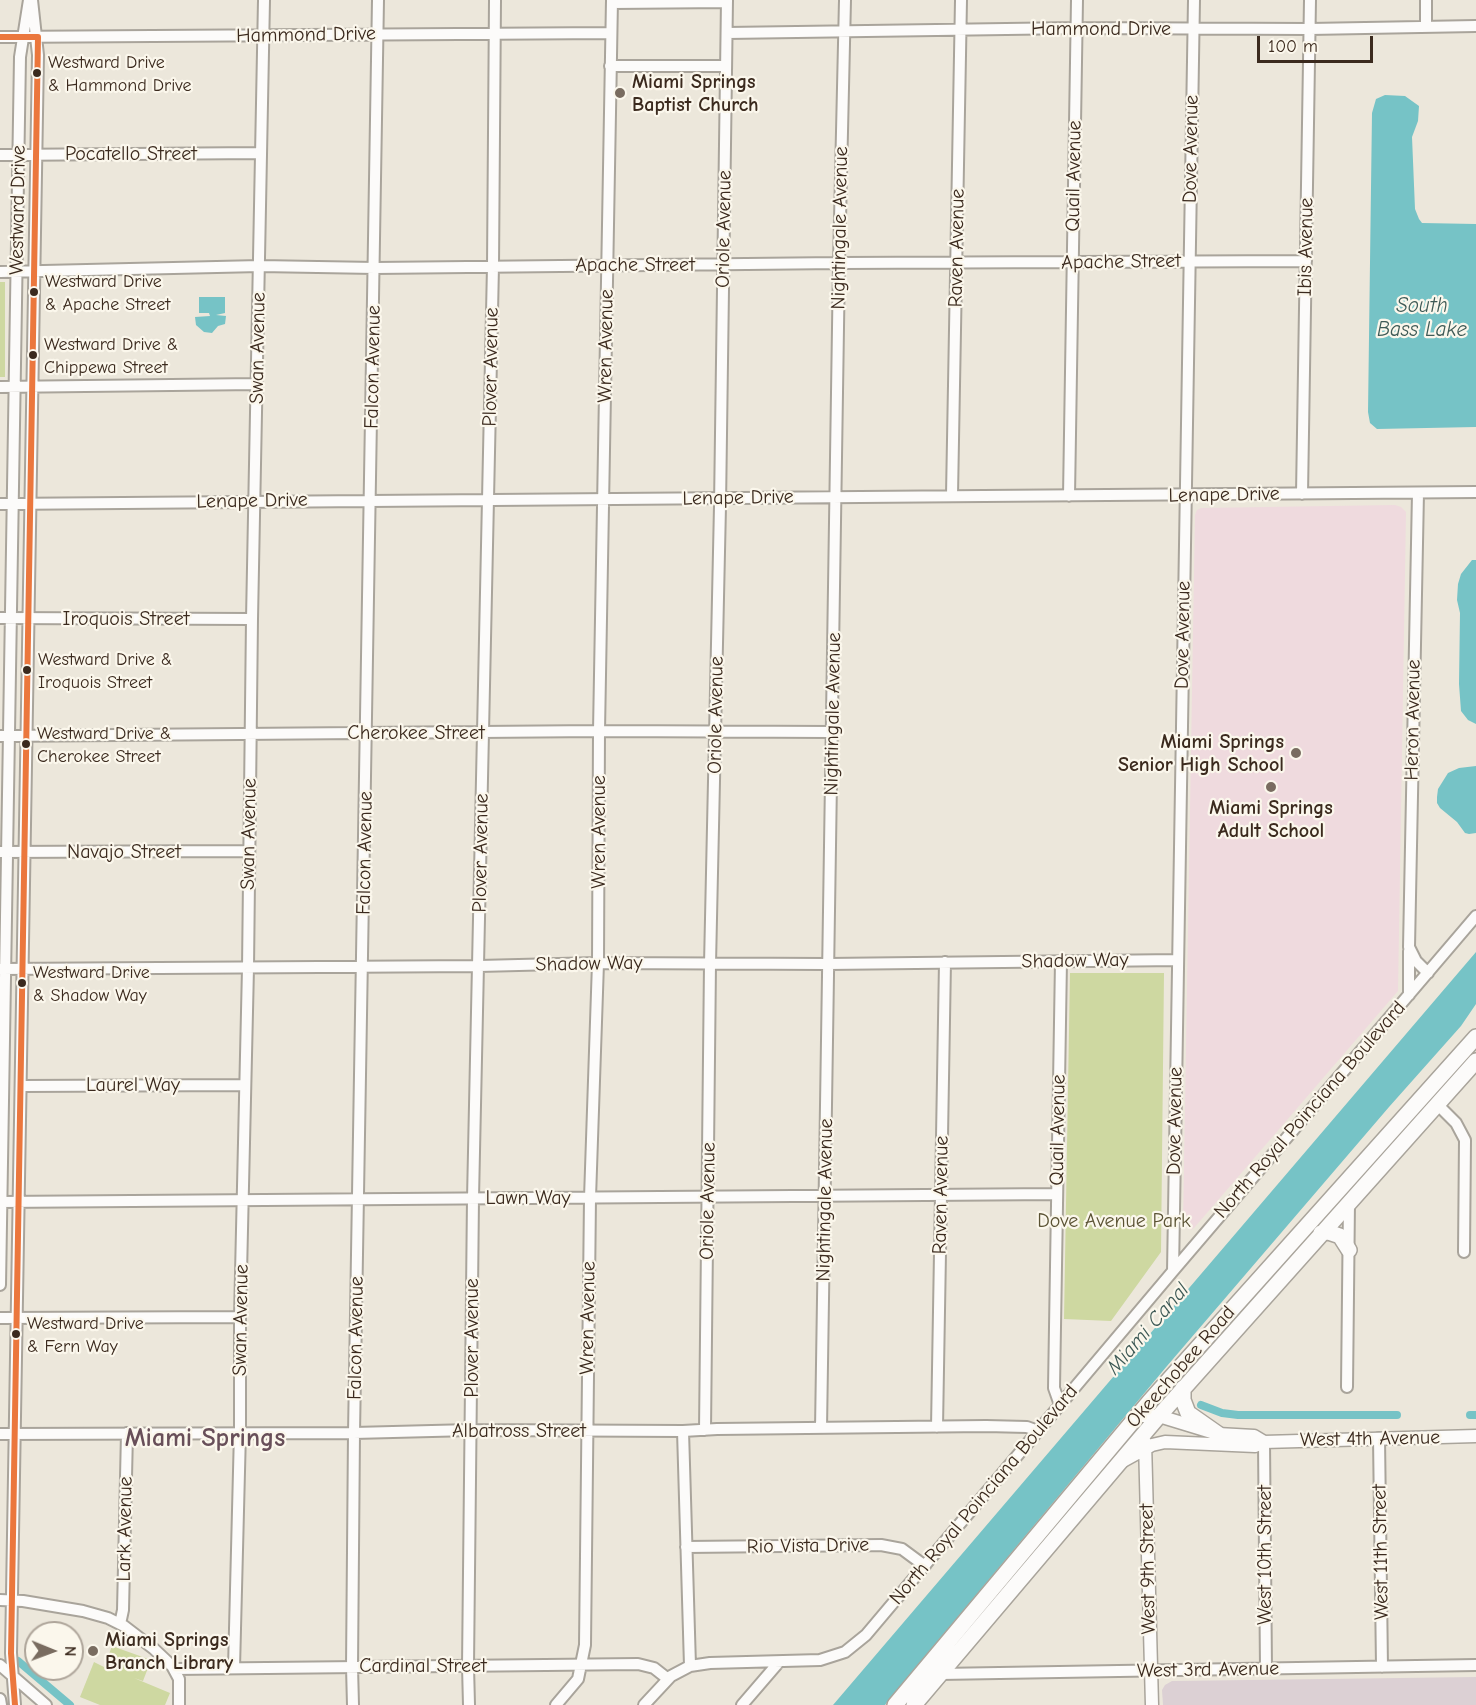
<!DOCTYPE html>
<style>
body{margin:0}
#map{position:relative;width:1476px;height:1705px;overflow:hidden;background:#ece7db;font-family:"Comic Neue",sans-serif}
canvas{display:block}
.north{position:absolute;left:24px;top:1621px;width:60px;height:60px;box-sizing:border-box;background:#fbf7ec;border:2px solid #aea59a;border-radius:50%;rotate:91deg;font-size:16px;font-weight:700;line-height:24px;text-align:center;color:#3b2a1e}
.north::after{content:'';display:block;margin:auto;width:21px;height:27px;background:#796c60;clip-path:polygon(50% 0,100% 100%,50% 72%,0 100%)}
.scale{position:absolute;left:1257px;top:36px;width:116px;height:27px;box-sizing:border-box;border:3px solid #3b2a1e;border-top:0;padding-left:8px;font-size:18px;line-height:21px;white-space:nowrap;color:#3b2a1e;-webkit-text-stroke:4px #fbf7ec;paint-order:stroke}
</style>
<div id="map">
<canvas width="1476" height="1705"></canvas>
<div class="north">N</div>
<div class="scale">100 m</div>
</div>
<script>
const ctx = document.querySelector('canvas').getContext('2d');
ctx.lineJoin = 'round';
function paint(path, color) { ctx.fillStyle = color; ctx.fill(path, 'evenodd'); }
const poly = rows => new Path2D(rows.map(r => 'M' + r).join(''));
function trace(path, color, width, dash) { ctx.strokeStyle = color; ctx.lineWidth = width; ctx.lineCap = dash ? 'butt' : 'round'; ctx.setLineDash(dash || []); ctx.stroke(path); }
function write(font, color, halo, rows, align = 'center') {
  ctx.font = font + ' "Comic Neue",sans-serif'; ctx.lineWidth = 4.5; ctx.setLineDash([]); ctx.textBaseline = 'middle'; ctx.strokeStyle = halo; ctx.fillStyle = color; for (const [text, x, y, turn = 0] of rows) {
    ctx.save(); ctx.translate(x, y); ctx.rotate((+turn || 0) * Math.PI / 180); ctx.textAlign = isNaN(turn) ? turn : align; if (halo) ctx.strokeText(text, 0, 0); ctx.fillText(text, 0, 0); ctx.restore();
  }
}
const built = poly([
 [1395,505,1401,507,1406,512,1398,991,1194,1228,1190,1230,1183,1225,1195,515,1197,510,1201,508]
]);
const industrial = poly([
 [1476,1677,1476,1705,1163,1705,1162,1690,1165,1685,1172,1681]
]);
const green = poly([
 [0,282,5,282,5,377,0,377],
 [1070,973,1164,973,1161,1252,1111,1321,1064,1319],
 [112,1646,151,1660,143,1681,134,1678,170,1693,165,1705,100,1705,80,1697,94,1662,104,1667]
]);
const water = poly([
 [1385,95,1405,96,1419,106,1418,121,1412,137,1415,209,1419,219,1422,223,1476,224,1476,427,1377,429,1370,423,1368,412,1372,113,1376,99],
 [199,297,225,297,225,313,216,315,226,316,225,324,218,326,212,333,204,332,196,325,195,317,210,316,209,313,199,313],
 [1472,560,1476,560,1476,724,1468,720,1461,711,1459,684,1460,613,1457,600,1458,584,1461,574],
 [1476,766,1476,833,1469,834,1465,833,1457,822,1440,808,1437,803,1437,797,1438,789,1448,773,1459,768],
 [1476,952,1476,1004,1461,1026,1389,1107,1167,1366,891,1697,885,1705,833,1705]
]);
const canal = poly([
 [1201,1405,1222,1413,1238,1415,1397,1415],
 [1470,1415,1476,1415],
 [18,1661,70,1705]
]);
const minor = poly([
 [612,3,727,2],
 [1426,27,1426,0],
 [727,33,1076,28,1310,29,1476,26],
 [0,37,611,33],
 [610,66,726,66],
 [0,155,261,153],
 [0,272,260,266,375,268,839,263,1306,261],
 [0,387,257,384],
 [1418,493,1409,947,1416,961,1428,973],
 [1302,494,1310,0],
 [952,495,961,0],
 [1069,496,1077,0],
 [0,504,1476,492],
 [0,618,252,619],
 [0,736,599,731,832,732],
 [0,852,248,851],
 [1409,951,1409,995],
 [0,969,479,966,598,963,828,964,1178,960],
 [22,1086,245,1085],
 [1437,1104,1456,1123,1465,1140,1464,1252],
 [0,1202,1057,1194],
 [1173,1271,1194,0],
 [0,1285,20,57,29,0],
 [0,1318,240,1317],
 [1347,1387,1349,1202],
 [1060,1405,1054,1388,1061,961],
 [937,1427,945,962],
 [821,1428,839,263,845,0],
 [705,1430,710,964,720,506,727,0],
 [683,1431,690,1666],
 [0,1434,354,1433,471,1430,683,1431,717,1429,986,1426,1027,1427,1038,1431],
 [1379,1438,1382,1667],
 [1264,1442,1266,1669],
 [686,1547,881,1545,902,1549,925,1566],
 [0,1600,23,1601,83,1611,108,1618,124,1626,154,1649,172,1666,179,1679,179,1705],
 [120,1624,123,1610,127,1433],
 [0,1665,46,1705],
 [234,1668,240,1432,240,1317,248,968,252,619,264,0],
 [174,1669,638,1664,654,1668,668,1679],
 [940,1674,1476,1665],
 [0,1699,1,1705],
 [15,1705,11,1653,38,55,32,0],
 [353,1705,352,1667,354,1433,378,0],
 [469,1705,468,1666,473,1198,493,266,495,0],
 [556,1705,578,1679,585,1645,590,1198,598,963,599,731,612,0],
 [644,1705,671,1676,690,1666,710,1663,820,1660,845,1652,866,1635,1173,1271,1476,916],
 [742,1705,779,1662]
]);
const major = poly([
 [1137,1416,1159,1416,1218,1434,1254,1436,1264,1442],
 [1145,1442,1152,1705],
 [1123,1461,1152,1445,1165,1442,1255,1446,1264,1442,1476,1436]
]);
const highway = poly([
 [1321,1233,1328,1232,1340,1236,1349,1250],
 [1183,1388,1183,1400,1188,1413,1218,1434],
 [895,1705,1149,1402,1476,1037],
 [914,1705,1159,1416,1476,1061]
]);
const bus1 = poly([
 [0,37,38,37,11,1653,15,1705]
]);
const markers = [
 [37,73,5,"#3b2a1e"],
 [620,93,6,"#796c60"],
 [34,292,5,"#3b2a1e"],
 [33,355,5,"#3b2a1e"],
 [27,670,5,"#3b2a1e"],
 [26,744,5,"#3b2a1e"],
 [1296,753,6,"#796c60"],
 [1271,787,6,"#796c60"],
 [22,983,5,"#3b2a1e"],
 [16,1334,5,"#3b2a1e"],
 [93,1651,6,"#796c60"]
];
const busNames = [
 ["Westward Drive",48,63],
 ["& Hammond Drive",48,86],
 ["Westward Drive",45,282],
 ["& Apache Street",45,305],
 ["Westward Drive &",44,345],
 ["Chippewa Street",44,368],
 ["Westward Drive &",38,660],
 ["Iroquois Street",38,683],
 ["Westward Drive &",37,734],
 ["Cherokee Street",37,757],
 ["Westward Drive",33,973],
 ["& Shadow Way",33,996],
 ["Westward Drive",27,1324],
 ["& Fern Way",27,1347]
];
const streetNames = [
 ["Hammond Drive",1101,29],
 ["Hammond Drive",306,35,-1],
 ["Dove Avenue",1191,149,-89],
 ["Pocatello Street",131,154],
 ["Quail Avenue",1074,176,-89],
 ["Westward Drive",18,210,-89],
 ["Nightingale Avenue",840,228,-89],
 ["Oriole Avenue",724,229,-89],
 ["Ibis Avenue",1306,247,-89],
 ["Raven Avenue",957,248,-89],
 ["Apache Street",1121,262,-1],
 ["Apache Street",635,265],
 ["Wren Avenue",606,346,-89],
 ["Swan Avenue",258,348,-89],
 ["Falcon Avenue",373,367,-89],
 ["Plover Avenue",491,367,-89],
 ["Lenape Drive",1224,495,-1],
 ["Lenape Drive",738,498,-1],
 ["Lenape Drive",252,501,-1],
 ["Iroquois Street",126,619],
 ["Dove Avenue",1183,635,-89],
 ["Nightingale Avenue",833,714,-89],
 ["Oriole Avenue",716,715,-89],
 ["Heron Avenue",1413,720,-89],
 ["Cherokee Street",416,733],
 ["Wren Avenue",599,832,-90],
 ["Swan Avenue",249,834,-89],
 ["Navajo Street",124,852],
 ["Falcon Avenue",365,853,-89],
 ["Plover Avenue",481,853,-89],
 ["Shadow Way",1075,961,-1],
 ["Shadow Way",589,964,-1],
 ["Laurel Way",133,1085],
 ["North Royal Poinciana Boulevard",1310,1110,-49],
 ["Dove Avenue",1175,1121,-89],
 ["Quail Avenue",1058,1130,-89],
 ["Raven Avenue",941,1195,-89],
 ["Lawn Way",528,1198],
 ["Nightingale Avenue",825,1200,-89],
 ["Oriole Avenue",708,1201,-89],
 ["Wren Avenue",588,1318,-89],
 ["Swan Avenue",241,1320,-89],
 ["Falcon Avenue",356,1338,-89],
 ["Plover Avenue",472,1338,-90],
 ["Okeechobee Road",1181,1367,-49],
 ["Albatross Street",519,1431],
 ["West 4th Avenue",1370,1439,-1],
 ["North Royal Poinciana Boulevard",984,1495,-50],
 ["Lark Avenue",125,1529,-89],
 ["Rio Vista Drive",808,1546,-1],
 ["West 11th Street",1381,1552,-91],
 ["West 10th Street",1265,1555,-90],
 ["West 9th Street",1148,1569,-91],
 ["Cardinal Street",423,1666],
 ["West 3rd Avenue",1208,1670,-1]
];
const poiNames = [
 ["Miami Springs",632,82],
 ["Baptist Church",632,105],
 ["Miami Springs",1284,742,"right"],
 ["Senior High School",1284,765,"right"],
 ["Miami Springs",1271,808,"center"],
 ["Adult School",1271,831,"center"],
 ["Miami Springs",105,1640],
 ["Branch Library",105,1663]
];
const parkNames = [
 ["Dove Avenue Park",1114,1221]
];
const waterNames = [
 ["South",1422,306],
 ["Bass Lake",1422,330],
 ["Miami Canal",1148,1329,-49]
];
const districtNames = [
 ["Miami Springs",205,1439]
];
paint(built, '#efdade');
paint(industrial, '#dcd0d4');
paint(green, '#ced8a1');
paint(water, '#76c3c6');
trace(canal, '#76c3c6', 8);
trace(minor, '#a9a49b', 14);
trace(major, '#a9a49b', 15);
trace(highway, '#a9a49b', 18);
trace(minor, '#fcfbfa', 10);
trace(major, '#fcfbfa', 12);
trace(highway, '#fcfbfa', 15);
trace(bus1, '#eb773d', 6);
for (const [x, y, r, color] of markers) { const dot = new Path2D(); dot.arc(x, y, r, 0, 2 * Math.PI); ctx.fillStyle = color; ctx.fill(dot); trace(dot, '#fbf7ec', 2); }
write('18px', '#3b2a1e', '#fbf7ec', busNames, 'left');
write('20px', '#3b2a1e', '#fbf7ec', streetNames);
write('bold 20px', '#3b2a1e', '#fbf7ec', poiNames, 'left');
write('20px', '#5a5233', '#fbf7ec', parkNames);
write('italic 21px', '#3e5a56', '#fbf7ec', waterNames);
write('bold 26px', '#684f59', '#fbf7ec', districtNames);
</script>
